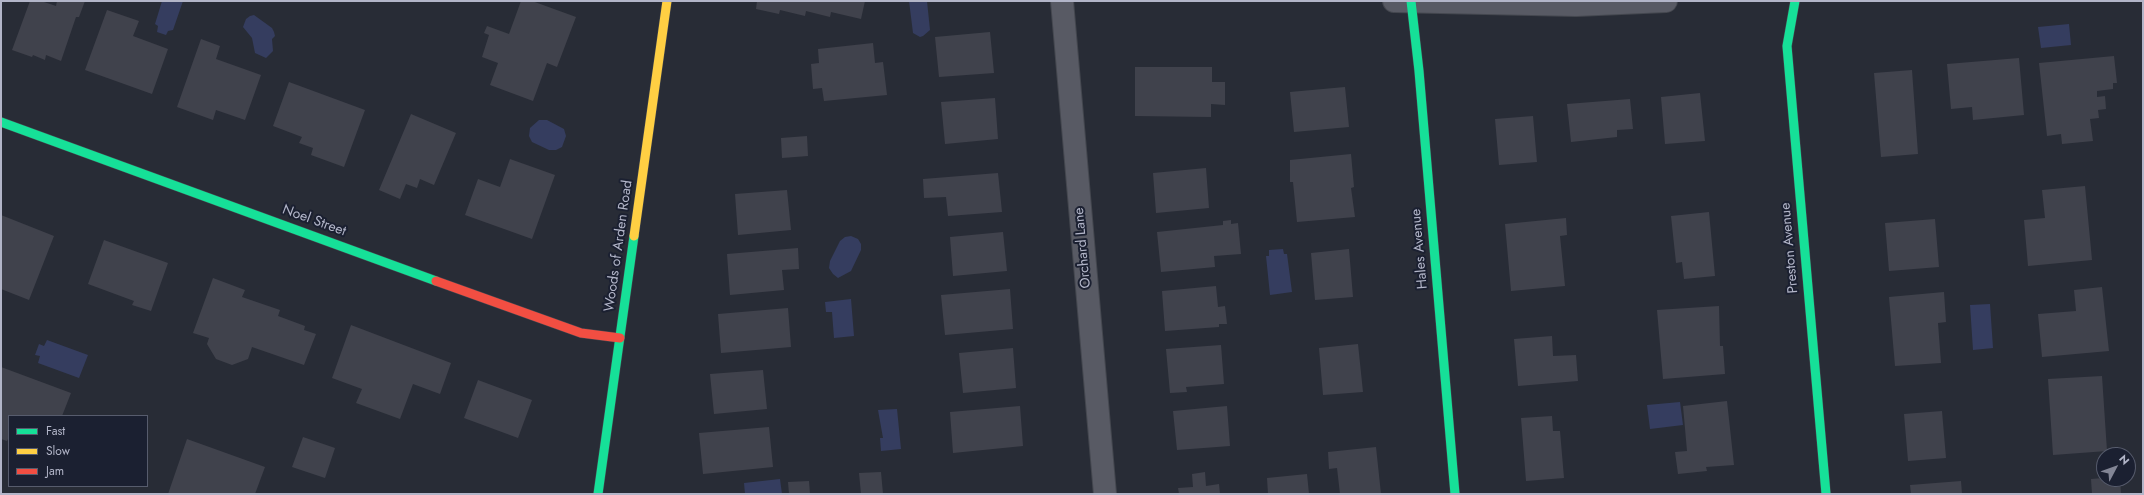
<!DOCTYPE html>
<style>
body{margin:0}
#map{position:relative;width:2144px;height:495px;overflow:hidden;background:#282c36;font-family:Jost,sans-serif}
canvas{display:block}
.frame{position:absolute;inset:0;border:2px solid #b2b5c8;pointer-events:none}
.legend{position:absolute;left:8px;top:415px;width:140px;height:72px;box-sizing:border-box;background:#1b2031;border:1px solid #575c6d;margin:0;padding:5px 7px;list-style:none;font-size:12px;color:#b2b5c8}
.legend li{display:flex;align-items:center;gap:8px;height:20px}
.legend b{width:20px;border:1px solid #575c6d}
.north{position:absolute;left:2096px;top:447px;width:40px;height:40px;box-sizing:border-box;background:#1b2031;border:1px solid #575c6d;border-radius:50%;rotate:49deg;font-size:11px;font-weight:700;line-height:16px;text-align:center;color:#b2b5c8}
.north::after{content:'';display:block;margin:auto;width:14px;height:18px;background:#828595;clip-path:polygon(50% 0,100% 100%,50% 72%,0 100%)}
</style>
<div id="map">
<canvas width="2144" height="495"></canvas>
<div class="frame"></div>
<ul class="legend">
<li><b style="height:5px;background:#16e098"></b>Fast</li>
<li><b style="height:5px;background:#ffcf43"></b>Slow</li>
<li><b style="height:5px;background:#f24e42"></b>Jam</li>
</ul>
<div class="north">N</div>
</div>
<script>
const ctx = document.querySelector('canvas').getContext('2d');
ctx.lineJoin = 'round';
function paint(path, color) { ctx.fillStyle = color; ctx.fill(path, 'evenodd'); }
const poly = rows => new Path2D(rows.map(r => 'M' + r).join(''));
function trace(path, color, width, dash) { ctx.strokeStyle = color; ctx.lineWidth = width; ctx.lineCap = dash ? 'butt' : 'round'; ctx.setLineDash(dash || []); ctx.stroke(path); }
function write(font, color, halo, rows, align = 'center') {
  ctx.font = font + ' Jost,sans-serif'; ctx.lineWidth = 4; ctx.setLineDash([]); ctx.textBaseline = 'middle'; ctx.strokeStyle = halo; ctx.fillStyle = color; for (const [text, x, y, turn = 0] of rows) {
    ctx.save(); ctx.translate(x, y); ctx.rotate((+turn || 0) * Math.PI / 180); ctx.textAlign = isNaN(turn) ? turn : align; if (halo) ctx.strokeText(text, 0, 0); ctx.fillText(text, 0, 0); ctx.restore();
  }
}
const water = poly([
 [162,1,183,1,173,30,168,31,166,35,157,32,158,26,155,24],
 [909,1,927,1,930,30,923,36,920,37,913,33],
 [254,15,272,28,274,32,275,36,272,39,273,51,266,58,255,53,252,38,243,27,246,19,250,16],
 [2069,24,2071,45,2041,48,2038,27],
 [539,120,547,120,564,129,566,136,562,147,556,150,549,150,532,142,529,136,530,128],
 [851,236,858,239,861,244,861,250,851,271,838,278,833,274,829,268,830,261,840,241,845,237],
 [1283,249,1284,254,1287,254,1292,292,1270,295,1266,256,1269,256,1269,250],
 [851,299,854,336,834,338,832,312,826,312,825,302],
 [1990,304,1993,348,1973,350,1970,305],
 [47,340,88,355,79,378,38,363,40,356,35,355,39,344,44,346],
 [1680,402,1683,425,1650,429,1647,405],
 [897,409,901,449,881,451,880,438,883,438,878,410],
 [780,479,782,494,745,494,744,483]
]);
const building = poly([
 [30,1,41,1,56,6,57,1,85,1,79,17,76,17,61,61,46,55,45,60,33,55,32,57,12,50],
 [521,1,532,1,576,17,557,67,547,63,533,101,490,85,498,63,482,57,489,35,484,33,487,26,509,34],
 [757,1,865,1,861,19,831,12,830,17,806,11,805,16,780,10,779,14,756,9],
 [107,10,139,21,133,36,168,49,152,94,85,70],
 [990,32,994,73,939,77,935,37],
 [201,39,220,46,216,59,261,75,245,120,216,110,213,120,177,107],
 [873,43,875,63,883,62,887,95,824,101,822,88,813,89,811,64,819,63,818,49],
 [2114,56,2117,83,2113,83,2113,89,2097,91,2097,97,2105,96,2106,109,2098,110,2099,118,2090,119,2093,141,2062,144,2061,134,2047,136,2039,63],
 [2019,58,2024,115,1973,120,1972,107,1951,109,1947,64],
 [1135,67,1212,67,1212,82,1225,82,1225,105,1211,104,1211,117,1135,116],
 [1912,70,1918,154,1881,157,1874,73],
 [289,82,365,110,344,167,311,155,313,148,299,143,302,137,273,126],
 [1345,87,1349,127,1294,132,1290,92],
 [1700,93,1705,141,1665,144,1661,97],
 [995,98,998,139,945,144,941,102],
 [1630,99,1633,129,1617,130,1617,137,1571,142,1567,104],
 [411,114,456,133,434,185,420,179,417,188,406,184,400,199,379,190],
 [1533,116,1537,162,1499,165,1495,119],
 [807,136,808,156,782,158,781,138],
 [1351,154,1354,187,1351,188,1355,217,1297,222,1293,182,1290,182,1290,160],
 [510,159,555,175,532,239,465,215,478,179,500,187],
 [1206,168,1209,208,1156,213,1153,173],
 [998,173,1002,212,948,216,946,197,924,198,923,179],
 [2085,186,2092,260,2028,266,2024,220,2045,218,2042,190],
 [787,190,791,230,738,235,735,194],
 [1709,212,1715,276,1684,279,1682,262,1676,263,1671,216],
 [1,215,54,236,29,300,1,289],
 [1566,218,1567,235,1560,236,1565,286,1511,291,1505,224],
 [1935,219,1939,267,1889,271,1885,223],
 [1231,220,1231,224,1238,223,1241,254,1214,256,1215,267,1161,272,1157,232,1223,225,1223,221],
 [1003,232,1007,271,953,276,950,237],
 [104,240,168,263,151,311,132,305,134,301,88,284],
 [798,248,799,269,782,270,784,290,730,295,727,254],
 [1349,249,1353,297,1315,300,1311,253],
 [213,278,245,290,242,297,280,310,278,316,305,326,304,330,316,334,304,365,252,347,248,359,232,365,216,359,207,344,209,338,193,333],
 [1216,286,1218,307,1225,306,1227,324,1219,324,1219,327,1165,331,1162,291],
 [2102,287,2109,351,2042,357,2038,314,2076,311,2074,290],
 [1010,289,1013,329,945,335,941,295],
 [1944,292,1946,322,1938,323,1941,363,1895,366,1889,297],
 [1719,306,1720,346,1723,346,1725,374,1663,379,1657,310],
 [788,308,791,347,721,353,718,314],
 [351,325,451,363,440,394,413,384,400,419,356,403,362,389,332,378],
 [1552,336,1553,356,1576,355,1578,381,1518,386,1514,339],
 [1358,344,1363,392,1323,395,1319,348],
 [1221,345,1224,384,1186,387,1187,392,1170,393,1166,349],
 [1013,348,1016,388,963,393,959,353],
 [1,367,71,393,62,416,9,416,9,437,7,441,1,439],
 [763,370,767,409,714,414,710,374],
 [2102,376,2107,451,2053,455,2048,379],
 [478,380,532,400,518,438,464,418],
 [1727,401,1734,465,1706,467,1707,471,1678,474,1675,452,1687,451,1683,406],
 [1020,406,1023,446,953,453,950,412],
 [1227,406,1230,446,1177,450,1173,411],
 [1942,411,1946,458,1908,461,1904,414],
 [1552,416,1553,431,1560,431,1564,478,1526,481,1521,418],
 [769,427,773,467,703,474,699,433],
 [303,437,335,448,325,478,292,467],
 [187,439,265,467,255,494,168,494],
 [1376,447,1381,494,1340,494,1337,468,1329,469,1328,452],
 [881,472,883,494,861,494,859,473],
 [1205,472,1206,486,1219,484,1220,494,1179,494,1178,488,1193,487,1192,474],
 [1307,474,1309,494,1268,494,1267,478],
 [2104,478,2120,479,2121,494,2092,494,2091,479],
 [809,481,810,494,789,494,788,482],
 [1961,481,1962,494,1911,494,1910,485]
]);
const street = poly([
 [1062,1,1105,494],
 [1394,1,1576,5,1666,1]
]);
const fast = poly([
 [1411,1,1419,71,1455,494],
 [1795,1,1787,46,1826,494],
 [1,122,436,281],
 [598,494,634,236]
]);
const slow = poly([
 [634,236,667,1]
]);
const jam = poly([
 [436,281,581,333,620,338]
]);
const streetNames = [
 ["Noel Street",314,221,20],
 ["Woods of Arden Road",619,246,-82],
 ["Orchard Lane",1083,248,-95],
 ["Preston Avenue",1790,248,-95],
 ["Hales Avenue",1420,249,-95]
];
paint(water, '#353d5f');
paint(building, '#40424c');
trace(street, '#44474f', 24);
trace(fast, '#44474f', 10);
trace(slow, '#44474f', 10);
trace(jam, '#44474f', 10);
trace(street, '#585a64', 22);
trace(fast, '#16e098', 9);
trace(slow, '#ffcf43', 9);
trace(jam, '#f24e42', 9);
write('14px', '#b2b5c8', '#1b2031', streetNames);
</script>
